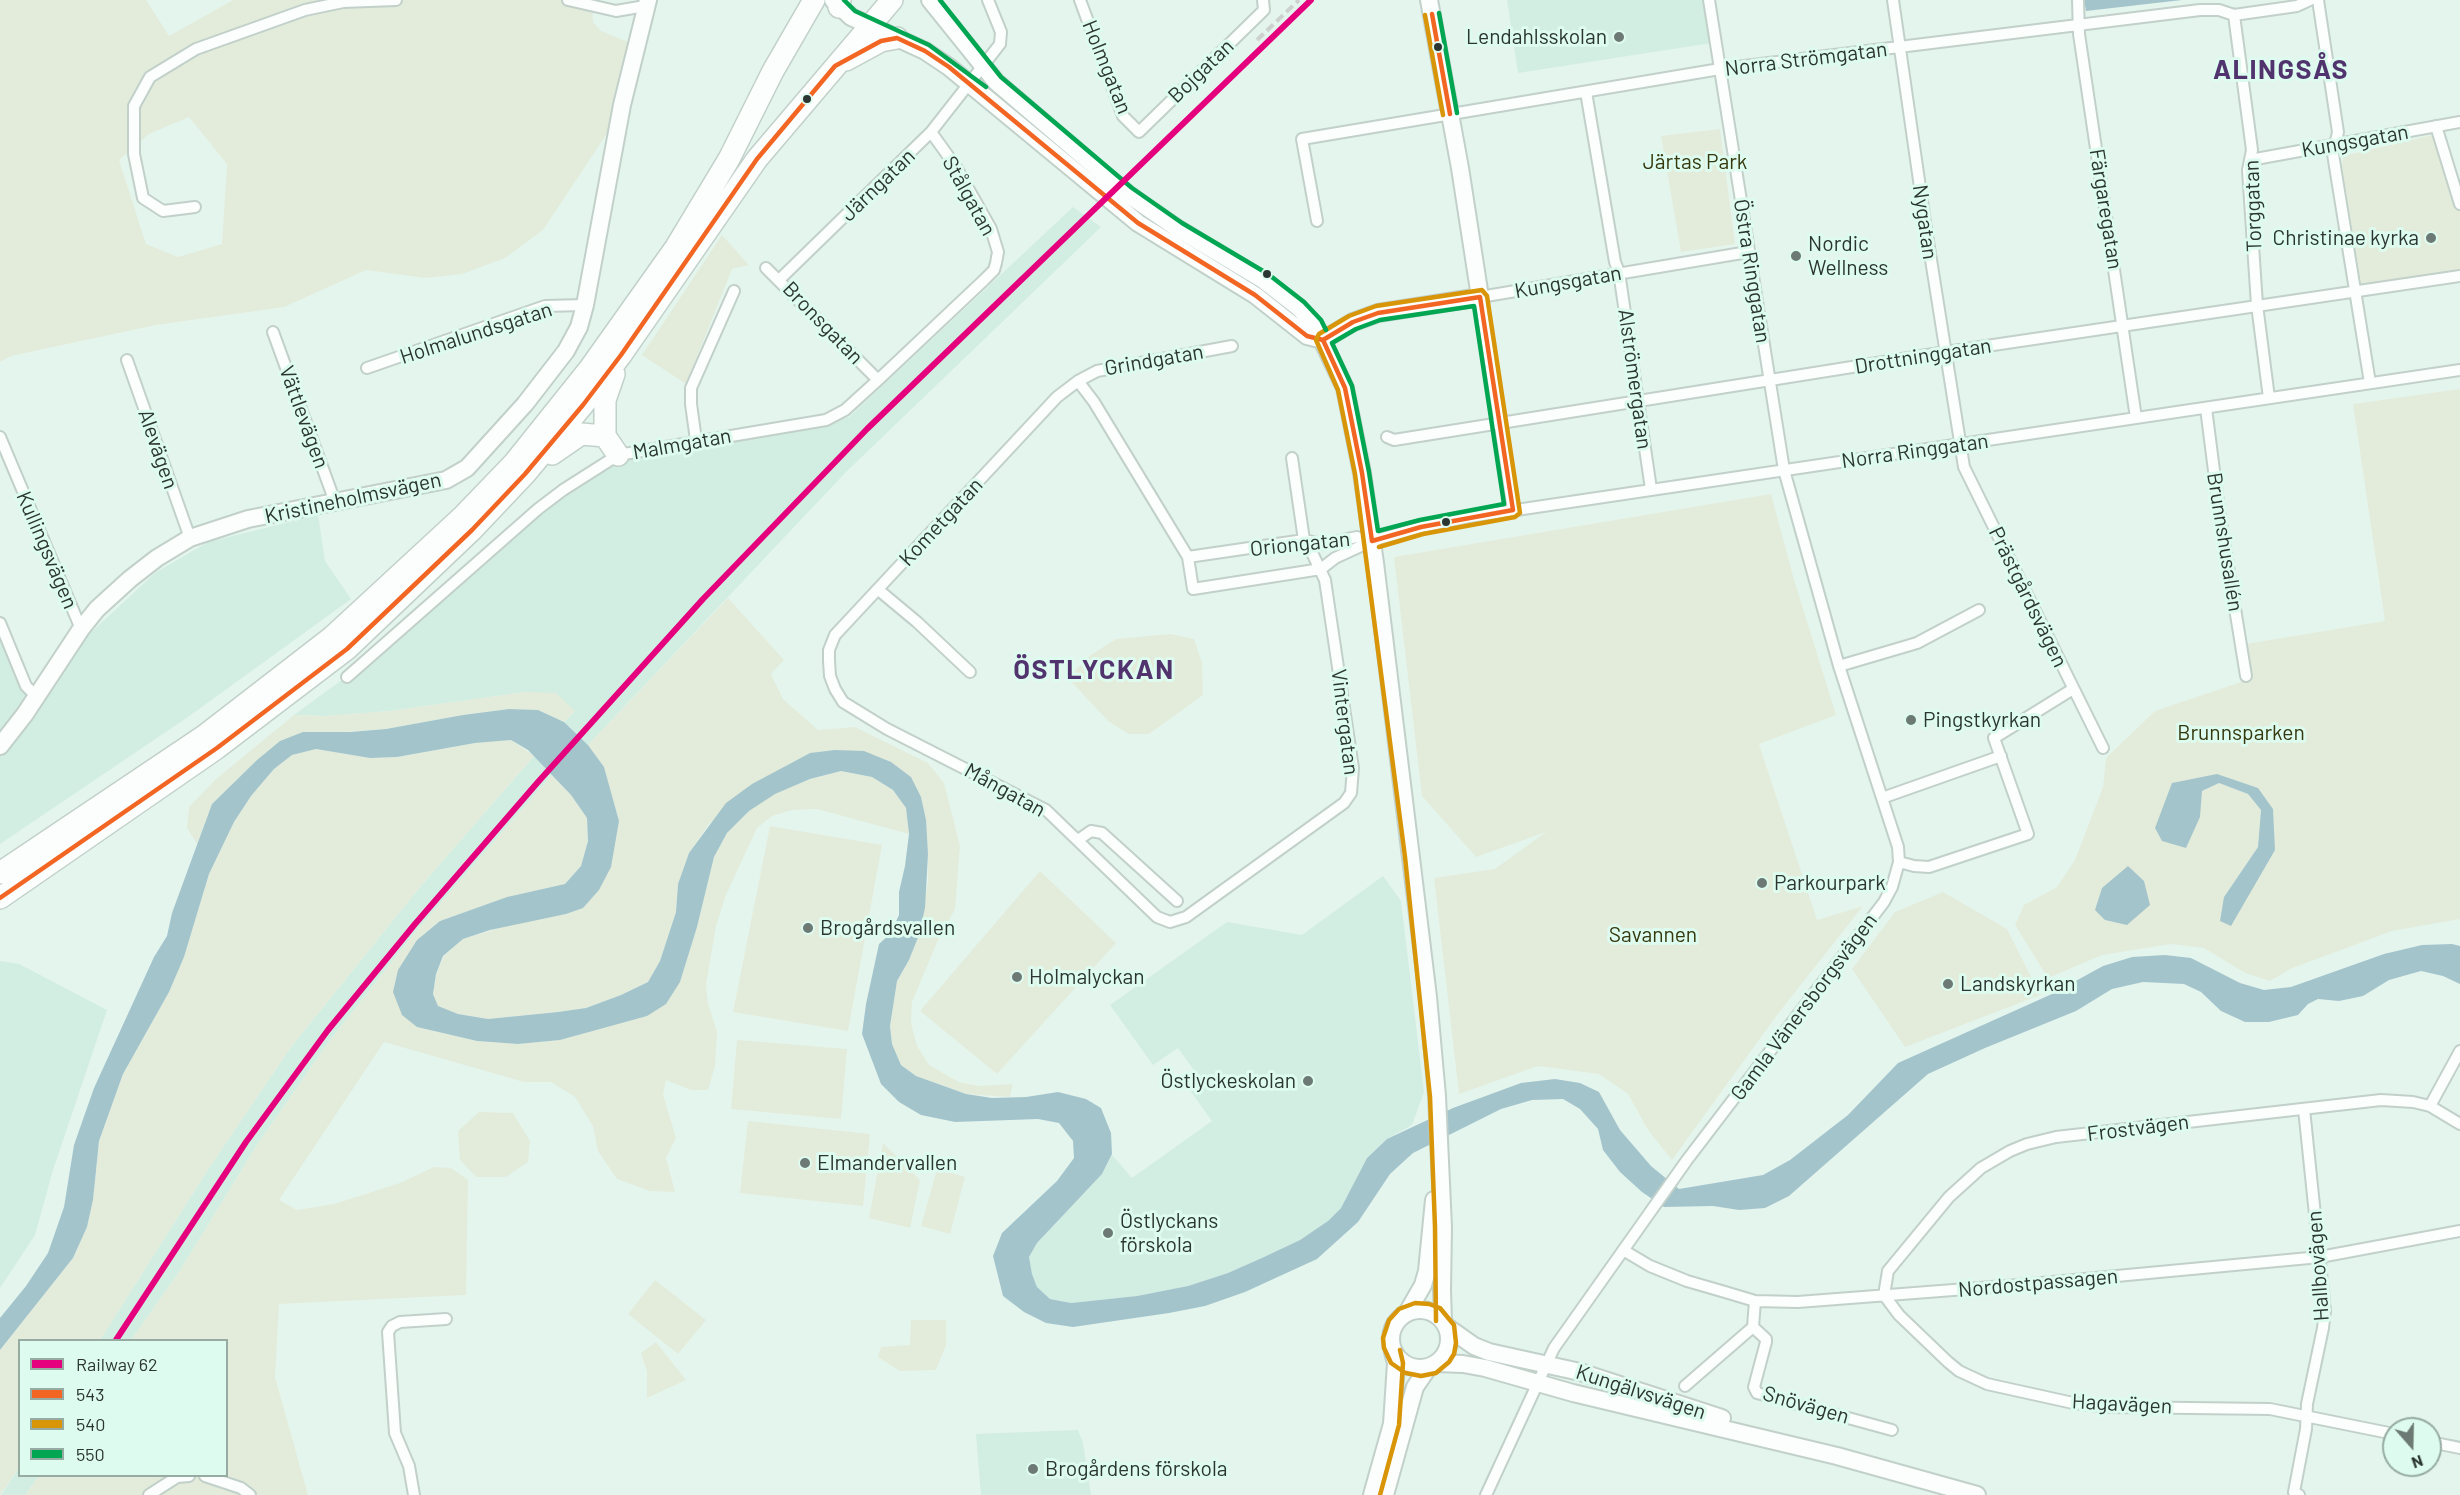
<!DOCTYPE html>
<meta charset="utf-8">
<style>
body{margin:0}
#map{position:relative;width:2460px;height:1495px;overflow:hidden;background:#e4f5ee;font-family:Barlow,sans-serif}
canvas{display:block}
.legend{position:absolute;left:18px;top:1339px;width:210px;height:138px;box-sizing:border-box;background:#defbef;border:2px solid #96aca3;margin:0;padding:8px 10px;list-style:none;font-size:18px;color:#2b3632}
.legend li{display:flex;align-items:center;gap:12px;height:30px}
.legend b{width:30px;border:2px solid #96aca3}
.north{position:absolute;left:2382px;top:1417px;width:60px;height:60px;box-sizing:border-box;background:#defbef;border:2px solid #96aca3;border-radius:50%;rotate:160deg;font-size:16px;font-weight:700;line-height:24px;text-align:center;color:#2b3632}
.north::after{content:'';display:block;margin:auto;width:21px;height:27px;background:#6c7974;clip-path:polygon(50% 0,100% 100%,50% 72%,0 100%)}
</style>
<div id="map">
<canvas width="2460" height="1495"></canvas>
<ul class="legend">
<li><b style="height:8px;background:#e5007d"></b>Railway 62</li>
<li><b style="height:8px;background:#f26522"></b>543</li>
<li><b style="height:8px;background:#d89508"></b>540</li>
<li><b style="height:8px;background:#00a651"></b>550</li>
</ul>
<div class="north">N</div>
</div>
<script>
const ctx = document.querySelector('canvas').getContext('2d');
ctx.lineJoin = 'round';
function paint(path, color) { ctx.fillStyle = color; ctx.fill(path, 'evenodd'); }
const poly = rows => new Path2D(rows.map(r => 'M' + r).join(''));
function trace(path, color, width, dash) { ctx.strokeStyle = color; ctx.lineWidth = width; ctx.lineCap = dash ? 'butt' : 'round'; ctx.setLineDash(dash || []); ctx.stroke(path); }
function write(font, color, halo, rows, align = 'center') {
  ctx.font = font + ' Barlow,sans-serif'; ctx.lineWidth = 6; ctx.setLineDash([]); ctx.textBaseline = 'middle'; ctx.strokeStyle = halo; ctx.fillStyle = color; for (const [text, x, y, turn = 0] of rows) {
    ctx.save(); ctx.translate(x, y); ctx.rotate((+turn || 0) * Math.PI / 180); ctx.textAlign = isNaN(turn) ? turn : align; if (halo) ctx.strokeText(text, 0, 0); ctx.fillText(text, 0, 0); ctx.restore();
  }
}
const built = poly([
 [1507,0,1711,0,1718,42,1518,73],
 [1073,207,1101,227,846,472,588,745,564,722,575,711,525,692,390,711,325,716,294,715,398,639,569,490,629,458,849,417],
 [318,515,325,561,351,599,188,717,0,844,0,629,23,681,42,705,85,638,155,573,208,542],
 [534,756,552,775,413,935,328,1043,257,1145,179,1272,131,1340,100,1340,209,1168,291,1047,420,887],
 [1383,876,1401,901,1424,1092,1412,1125,1387,1139,1367,1158,1341,1208,1328,1221,1300,1240,1264,1257,1228,1273,1188,1286,1137,1296,1071,1303,1050,1299,1037,1287,1032,1274,1029,1257,1037,1243,1102,1174,1112,1155,1132,1178,1212,1121,1187,1086,1199,1077,1178,1048,1153,1065,1110,1005,1227,922,1302,935],
 [0,961,19,964,107,1010,53,1170,35,1235,0,1288],
 [1078,1430,1083,1443,1091,1495,981,1495,976,1434],
 [19,1468,20,1476,39,1476,25,1495,1,1495]
]);
const green = poly([
 [0,0,146,0,169,36,233,0,592,0,593,22,601,31,628,42,608,132,543,230,505,258,462,274,425,278,366,270,284,307,156,325,11,356,0,362],
 [189,117,227,164,222,244,178,257,146,244,119,160,149,134],
 [1720,129,1735,244,1681,252,1661,136],
 [2432,135,2443,145,2460,200,2460,273,2362,289,2342,166,2343,156],
 [722,235,749,265,732,269,686,384,642,355],
 [2460,389,2460,919,2392,931,2290,969,2270,981,2245,973,2204,948,2171,944,2102,955,2048,978,2015,925,2024,905,2057,887,2075,860,2103,787,2106,758,2155,711,2250,679,2246,644,2385,621,2353,404],
 [2217,774,2273,809,2230,926,2224,897,2258,847,2261,810,2248,794,2219,783,2202,791],
 [1771,494,1793,576,1836,715,1759,744,1817,920,1863,906,1777,1015,1672,1160,1648,1130,1628,1094,1599,1074,1538,1066,1459,1094,1434,878,1495,869,1546,832,1476,857,1422,796,1394,557],
 [728,598,784,660,771,674,783,699,818,730,855,727,928,763,944,783,960,846,955,909,938,940,912,1002,911,1023,917,1046,929,1065,959,1082,979,1086,1013,1084,1010,1097,966,1094,916,1076,901,1065,892,1044,890,1026,897,981,909,960,919,935,928,882,928,854,911,777,810,753,784,767,709,824,689,853,678,884,676,912,660,961,648,982,621,995,586,1008,558,1012,488,1019,458,1014,438,1007,433,994,436,974,444,956,463,939,516,923,566,914,619,821,604,767,588,745],
 [1171,634,1194,639,1202,663,1203,695,1149,734,1129,734,1108,721,1068,678,1091,655,1116,639],
 [525,692,556,693,575,711,564,722,538,710,509,709,463,715,386,729,328,733,280,741,257,760,212,804,197,844,187,828,189,807,216,779,294,715,325,716,390,711],
 [511,740,534,756,420,887,291,1047,209,1168,100,1340,20,1340,19,1468,0,1495,0,1350,73,1258,87,1227,93,1200,99,1141,123,1074,169,992,184,957,209,874,234,822,251,796,274,769,292,755,316,749,370,758,397,757,475,743],
 [841,771,872,777,893,790,906,808,909,834,817,809,792,810,772,816,757,828,726,895,716,926,706,985,708,1003,717,1032,715,1066,708,1090,691,1090,666,1080,663,1094,676,1138,666,1158,675,1192,650,1191,617,1179,598,1151,593,1126,575,1097,551,1082,524,1082,384,1042,279,1200,297,1210,334,1204,400,1183,434,1167,451,1168,468,1180,466,1295,279,1304,275,1377,308,1495,25,1495,39,1476,226,1476,226,1340,131,1340,179,1272,257,1145,328,1043,413,935,552,775,571,795,587,818,588,841,581,866,565,884,507,897,440,921,417,940,417,1027,477,1041,518,1044,560,1040,602,1028,680,982,697,927,714,857,727,833,749,811,774,794,811,779],
 [770,826,882,845,848,1031,733,1012],
 [1040,871,1116,943,997,1074,920,1011],
 [1943,892,2007,929,2040,995,1905,1047,1852,969,1895,912],
 [737,1040,847,1049,841,1119,731,1109],
 [479,1112,513,1113,530,1141,528,1162,506,1177,476,1177,460,1160,458,1131],
 [748,1121,870,1134,863,1206,740,1193],
 [883,1143,920,1180,910,1228,869,1218],
 [937,1169,965,1177,950,1234,921,1226],
 [655,1280,706,1320,678,1354,628,1314],
 [911,1320,946,1320,946,1345,936,1370,900,1371,878,1357,881,1347,910,1345],
 [656,1342,686,1380,647,1398,647,1372,641,1353]
]);
const water = poly([
 [2084,0,2182,0,2086,11],
 [509,709,538,710,564,722,588,745,604,767,619,821,611,867,599,890,583,908,566,914,490,930,463,939,443,956,436,974,433,994,438,1006,458,1014,488,1019,558,1012,586,1008,621,995,648,982,660,961,676,912,678,884,689,853,726,803,752,784,810,753,835,750,864,751,891,762,911,777,921,797,926,820,928,854,925,908,919,935,909,960,897,981,890,1026,892,1044,901,1065,916,1076,966,1094,992,1098,1026,1097,1058,1092,1086,1099,1101,1108,1111,1133,1112,1154,1102,1174,1037,1243,1029,1257,1032,1274,1037,1287,1050,1299,1071,1303,1137,1296,1188,1286,1228,1273,1264,1257,1300,1240,1328,1221,1341,1208,1367,1158,1387,1139,1453,1108,1521,1083,1555,1079,1580,1083,1599,1092,1620,1130,1651,1166,1679,1189,1763,1175,1790,1160,1848,1115,1898,1063,2052,994,2103,966,2132,957,2165,955,2191,958,2240,983,2264,990,2291,987,2384,954,2422,945,2452,944,2460,946,2460,984,2443,976,2421,971,2389,980,2363,996,2339,1001,2318,999,2308,1004,2298,1015,2269,1022,2245,1022,2221,1011,2201,992,2184,984,2143,982,2112,989,2076,1011,1985,1048,1928,1074,1789,1196,1765,1208,1739,1210,1713,1206,1664,1207,1642,1192,1620,1172,1603,1150,1598,1129,1580,1109,1563,1099,1532,1100,1501,1109,1413,1153,1390,1174,1358,1222,1317,1259,1245,1292,1205,1306,1169,1313,1073,1327,1046,1323,1024,1312,1003,1296,993,1256,1002,1233,1057,1181,1074,1158,1073,1141,1059,1123,1038,1119,955,1122,921,1115,899,1102,881,1084,862,1034,866,1004,879,944,890,934,899,915,899,892,905,866,909,834,906,808,893,790,872,777,841,771,810,779,775,794,749,811,727,833,714,857,697,927,680,982,666,1004,647,1016,560,1040,518,1044,477,1041,417,1027,402,1015,393,992,398,970,417,940,440,921,507,897,565,884,581,866,588,841,587,818,571,795,528,750,511,740,475,743,397,757,370,758,316,749,292,755,274,769,251,796,234,822,209,874,184,957,169,992,123,1074,99,1141,93,1200,87,1227,73,1258,0,1350,0,1318,26,1286,48,1253,64,1207,74,1145,94,1088,154,957,167,936,172,913,212,804,257,760,280,741,303,732,350,732,386,729,463,715],
 [2217,774,2258,788,2273,809,2275,850,2231,926,2220,921,2224,897,2258,847,2261,810,2248,794,2219,783,2202,791,2200,817,2186,848,2162,841,2155,828,2172,783],
 [2128,866,2144,881,2150,905,2127,925,2105,920,2095,910,2102,888]
]);
const street = poly([
 [568,0,616,11,645,6],
 [1080,0,1123,116,1139,132,1264,10,1263,0],
 [1893,0,1925,222,1964,467,2103,748],
 [2078,0,2079,34,2136,418],
 [2318,0,2338,132,2333,154,2370,383],
 [2234,15,2252,150,2248,170,2257,305,2269,398],
 [1586,92,1615,262,1619,272,1651,489],
 [2436,126,2460,204],
 [2250,160,2460,122],
 [195,207,163,211,143,198,134,154,134,106,150,77,196,49,305,10,343,2,396,0],
 [1317,221,1302,139,1720,69,2200,10,2219,10,2234,15,2297,6,2310,0],
 [766,268,878,380],
 [780,279,931,132,1000,44,1001,32,988,0],
 [273,332,335,502],
 [1232,346,1097,371,1078,381,1057,397,835,635,829,650,829,661,830,676,835,689,843,702,887,729,1046,810,1157,917,1170,922,1186,917,1344,803,1351,793,1353,768,1325,580,1306,540],
 [127,360,190,538],
 [367,368,545,306,585,305],
 [1078,381,1094,402,1188,557,1193,589,1321,569,1335,558,1372,541,1421,527,1469,517,2460,370],
 [2206,408,2219,510,2246,676],
 [0,437,81,629],
 [1387,437,1394,440,1946,352,2460,276],
 [696,440,691,404,691,388,734,291],
 [1292,458,1304,540],
 [1513,510,1480,297,1748,252],
 [1188,557,1304,540,1322,544,1357,537,1372,541],
 [881,592,917,622,970,672],
 [0,623,26,686,36,696],
 [1839,666,1917,643,1979,610],
 [347,677,538,509,563,490,618,455,826,420,845,410,878,380,984,280,994,270,996,263,998,252,991,229,956,167,931,132],
 [1882,798,2001,756],
 [1078,840,1091,831,1102,833,1177,901],
 [1899,862,1914,866,1929,867,2028,834,1994,738,2073,689],
 [2430,1106,2460,1051],
 [1623,1250,1650,1266,1687,1281,1725,1292,1755,1301,1798,1302,2031,1284,2320,1257,2460,1231],
 [1884,1295,1888,1271,1949,1197,1981,1168,2010,1151,2027,1144,2056,1137,2381,1100,2413,1102,2430,1106,2460,1124],
 [1884,1295,1899,1315,1948,1362,1959,1371,1987,1384,2073,1403,2110,1407,2270,1409,2394,1434],
 [1755,1301,1753,1327,1766,1339,1766,1342,1754,1387,1757,1393,1892,1430],
 [1685,1386,1753,1327],
 [2430,1442,2460,1448],
 [205,1476,241,1488,250,1495],
 [149,1495,177,1477,189,1476],
 [414,1495,409,1466,395,1433,388,1332,392,1326,400,1322,446,1319],
 [1486,1495,1554,1348,1687,1160,1884,902,1892,887,1899,862,1898,847,1839,666,1784,470,1709,0],
 [2299,1495,2294,1492,2306,1429,2307,1404,2323,1328,2325,1311,2304,1109]
]);
const secondary = poly([
 [833,0,851,17,925,51,949,67,1138,223,1255,295,1307,336,1323,340],
 [930,0,996,82,1127,194,1178,229,1263,280,1299,308,1315,325,1345,388,1362,473,1375,563,1428,997,1437,1096,1443,1227,1442,1290,1443,1321],
 [1323,340,1353,322,1378,313,1480,297,1460,168,1429,0],
 [0,746,25,714,81,629,97,609,130,579,157,558,190,538,248,519,446,480,467,468,525,404,566,351,579,327,585,305,622,105,648,0],
 '1391 1339a29 29 0 1 1 58 0a29 29 0 1 1-58 0Z',
 [1407,1313,1423,1285,1427,1271,1434,1200],
 [1447,1327,1474,1346,1489,1352,1580,1372,1722,1418],
 [1437,1363,1463,1364,1485,1368,1573,1393,1837,1456,1977,1495],
 [1372,1495,1392,1424,1396,1363,1393,1352],
 [1385,1495,1415,1387,1428,1368]
]);
const highway = poly([
 [839,7,840,0],
 [846,60,881,41,897,38],
 [614,374,605,400,605,436,618,455],
 [552,454,581,434,605,436],
 [0,873,204,736,332,637,462,517,514,463,590,368,676,247,729,159,773,71,814,0],
 [0,898,217,748,347,649,472,530,525,474,583,405,621,355,757,159,892,0]
]);
const rail = poly([
 [1257,40,1299,0]
]);
const bus1 = poly([
 [1432,14,1450,114],
 [897,38,925,51,949,67,1138,223,1255,295,1307,336,1323,340],
 [1480,297,1513,510,1421,527,1372,541,1362,473,1345,388,1323,340,1353,322,1378,313,1480,297],
 [0,898,217,748,347,649,472,530,525,474,583,405,621,355,757,159,835,66,881,41,897,38]
]);
const bus2 = poly([
 [1425,15,1443,115],
 [1379,547,1423,534,1515,517,1520,513,1487,296,1482,290,1376,306,1349,316,1319,334,1316,340,1338,390,1355,474,1405,857,1430,1097,1435,1227,1436,1321],
 [1404,1372,1391,1363,1384,1348,1383,1338,1389,1320,1399,1309,1415,1303,1429,1304,1440,1308,1454,1325,1456,1343,1454,1354,1449,1362,1436,1373,1421,1376,1406,1373],
 [1380,1495,1399,1425,1403,1363,1400,1350]
]);
const bus3 = poly([
 [844,0,855,11,929,45,986,87],
 [940,0,1001,77,1132,188,1182,223,1268,274,1304,302,1321,320,1326,330],
 [1439,13,1457,113],
 [1474,306,1504,504,1420,520,1378,531,1369,472,1352,386,1332,343,1356,329,1380,320,1474,306]
]);
const rail1 = poly([
 [116,1340,246,1142,328,1030,415,924,538,782,703,599,867,429,1311,0]
]);
const markers = [
 [1619,37,6,"#6c7974"],
 [1438,47,5,"#2b3632"],
 [807,99,5,"#2b3632"],
 [2431,238,6,"#6c7974"],
 [1796,256,6,"#6c7974"],
 [1267,274,5,"#2b3632"],
 [1446,522,5,"#2b3632"],
 [1911,720,6,"#6c7974"],
 [1762,883,6,"#6c7974"],
 [808,928,6,"#6c7974"],
 [1017,977,6,"#6c7974"],
 [1948,984,6,"#6c7974"],
 [1308,1081,6,"#6c7974"],
 [805,1163,6,"#6c7974"],
 [1108,1233,6,"#6c7974"],
 [1033,1469,6,"#6c7974"]
];
const poiNames = [
 ["Lendahlsskolan",1607,37,"right"],
 ["Christinae kyrka",2419,238,"right"],
 ["Nordic",1808,244],
 ["Wellness",1808,268],
 ["Pingstkyrkan",1923,720],
 ["Parkourpark",1774,883],
 ["Brogårdsvallen",820,928],
 ["Holmalyckan",1029,977],
 ["Landskyrkan",1960,984],
 ["Östlyckeskolan",1296,1081,"right"],
 ["Elmandervallen",817,1163],
 ["Östlyckans",1120,1221],
 ["förskola",1120,1245],
 ["Brogårdens förskola",1045,1469]
];
const streetNames = [
 ["Norra Strömgatan",1806,59,-7],
 ["Holmgatan",1107,67,68],
 ["Bojgatan",1201,71,-44],
 ["Kungsgatan",2355,141,-10],
 ["Järngatan",878,185,-44],
 ["Stålgatan",969,196,61],
 ["Torggatan",2253,206,-92],
 ["Färgaregatan",2106,209,81],
 ["Nygatan",1925,222,82],
 ["Östra Ringgatan",1752,271,81],
 ["Kungsgatan",1568,282,-10],
 ["Bronsgatan",823,323,46],
 ["Holmalundsgatan",476,333,-18],
 ["Drottninggatan",1923,356,-9],
 ["Grindgatan",1154,360,-10],
 ["Alströmergatan",1635,379,82],
 ["Vättlevägen",304,417,70],
 ["Malmgatan",682,444,-10],
 ["Alevägen",158,449,71],
 ["Norra Ringgatan",1915,451,-8],
 ["Kristineholmsvägen",353,498,-12],
 ["Kometgatan",941,522,-47],
 ["Brunnshusallén",2225,542,81],
 ["Oriongatan",1300,544,-6],
 ["Kullingsvägen",47,550,67],
 ["Prästgårdsvägen",2028,597,64],
 ["Vintergatan",1345,722,83],
 ["Mångatan",1005,790,29],
 ["Gamla Vänersborgsvägen",1804,1007,-53],
 ["Frostvägen",2138,1128,-7],
 ["Hallbovägen",2318,1266,-94],
 ["Nordostpassagen",2038,1283,-5],
 ["Kungälvsvägen",1641,1392,18],
 ["Hagavägen",2122,1404,3],
 ["Snövägen",1806,1405,16]
];
const parkNames = [
 ["Järtas Park",1695,162],
 ["Brunnsparken",2241,733],
 ["Savannen",1653,935]
];
const districtNames = [
 ["ALINGSÅS",2281,70],
 ["ÖSTLYCKAN",1094,670]
];
paint(built, '#d2ede2');
paint(green, '#e3ecdb');
paint(water, '#a4c4cc');
trace(street, '#c2d0ca', 14);
trace(secondary, '#c2d0ca', 20);
trace(highway, '#c2d0ca', 24);
trace(street, '#fbfefc', 10);
trace(secondary, '#fbfefc', 16);
trace(highway, '#fbfefc', 21);
trace(rail, '#cdd1cf', 4, [9, 4.5]);
trace(bus1, '#f26522', 4.5);
trace(bus2, '#d89508', 4.5);
trace(bus3, '#00a651', 4.5);
trace(rail1, '#e5007d', 6);
for (const [x, y, r, color] of markers) { const dot = new Path2D(); dot.arc(x, y, r, 0, 2 * Math.PI); ctx.fillStyle = color; ctx.fill(dot); trace(dot, '#defbef', 2); }
write('21px', '#2b3632', '#defbef', poiNames, 'left');
write('21px', '#2b3632', '#defbef', streetNames);
write('21px', '#35380d', '#defbef', parkNames);
ctx.letterSpacing = '1.5px';
write('bold 27px', '#51336d', '#defbef', districtNames);
ctx.letterSpacing = '0px';
</script>
